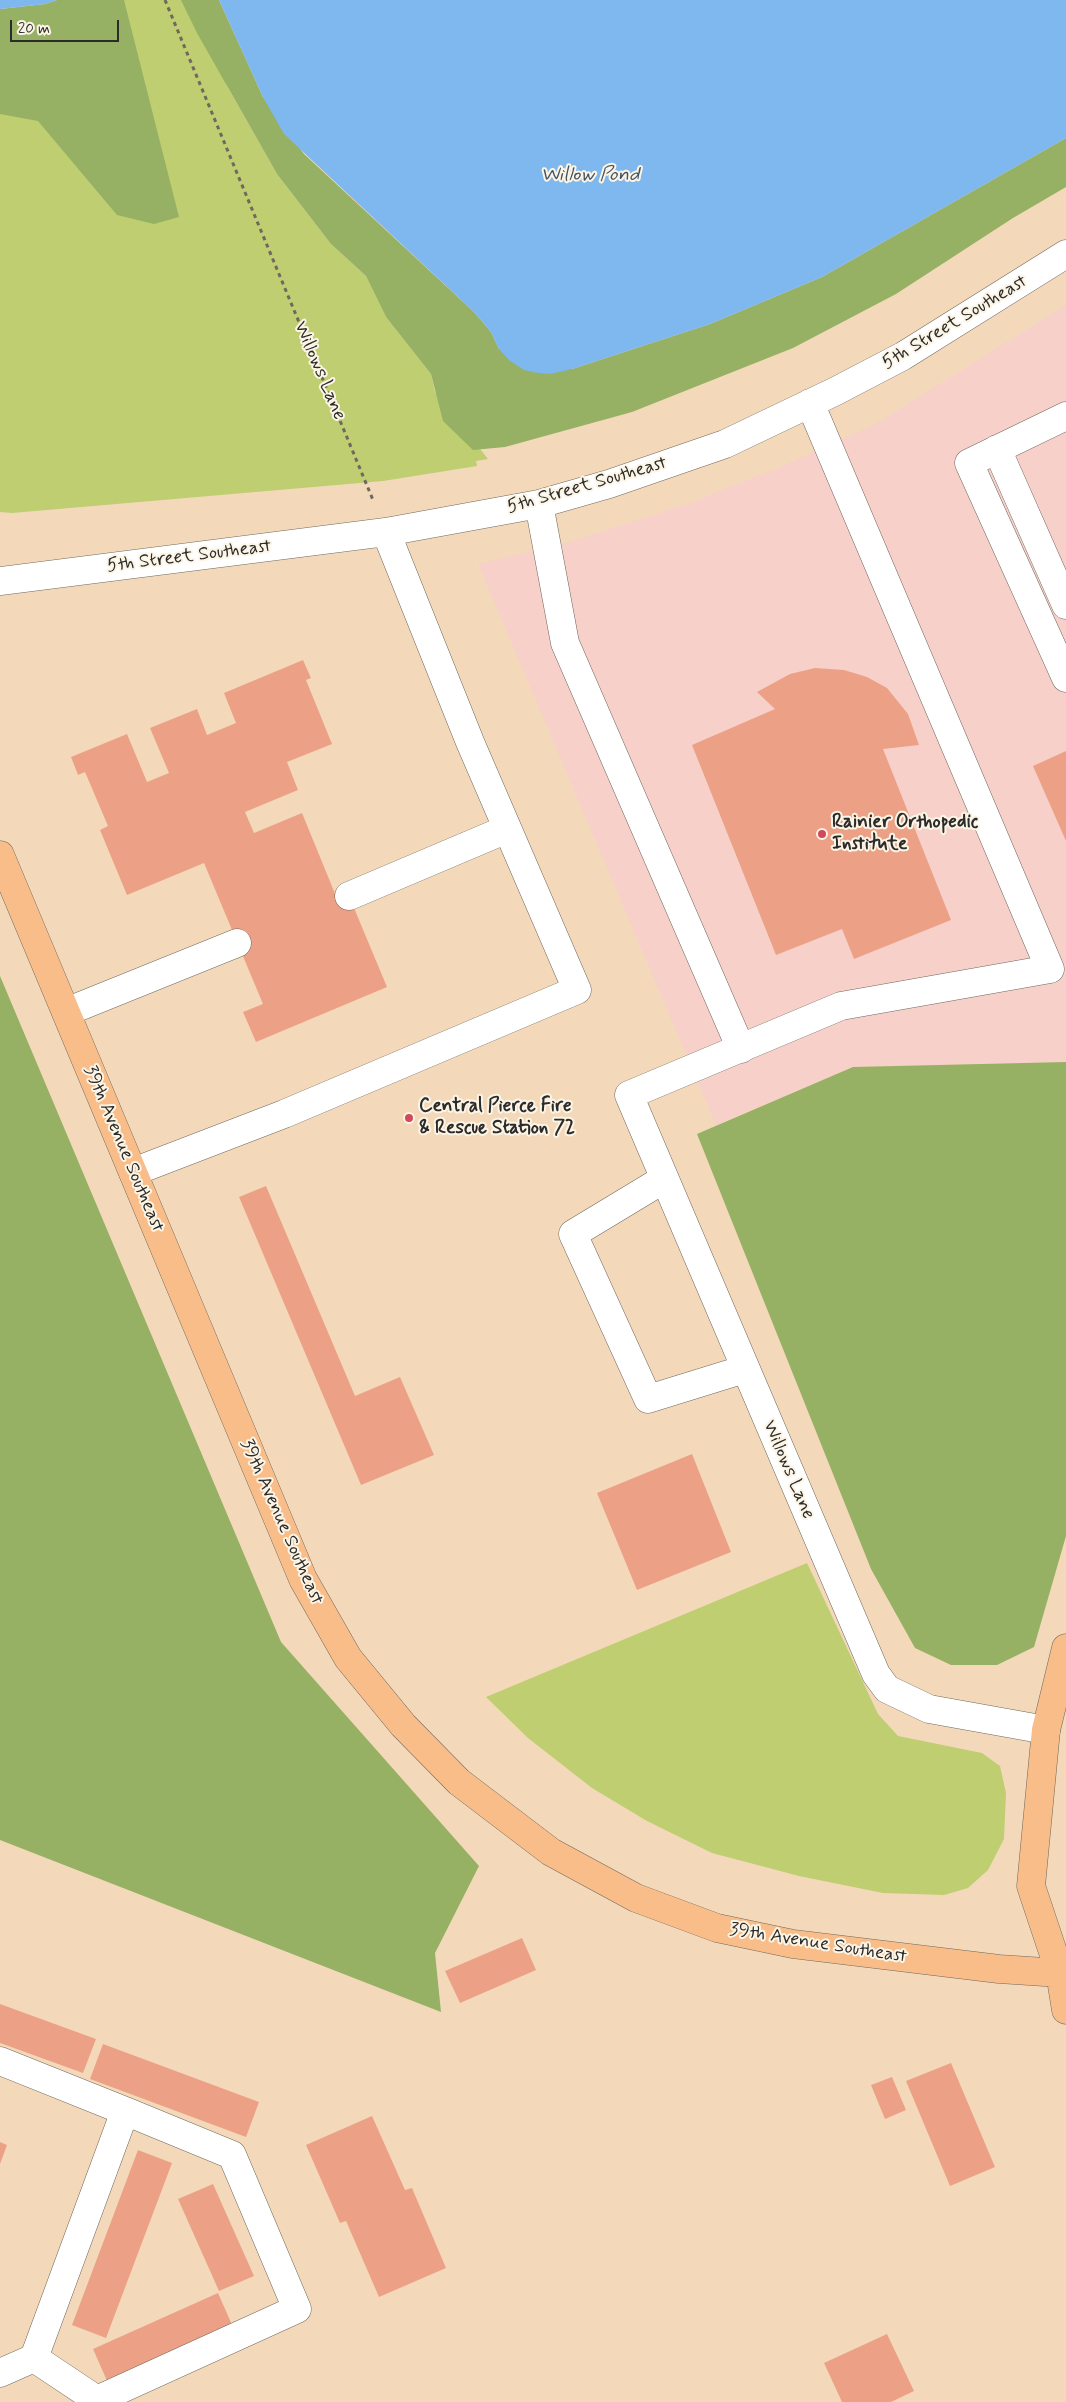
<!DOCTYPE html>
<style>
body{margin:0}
#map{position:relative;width:1066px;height:2402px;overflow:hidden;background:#f3d9ba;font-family:Mynerve,sans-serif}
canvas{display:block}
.scale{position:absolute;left:10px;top:20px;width:109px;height:22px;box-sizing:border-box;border:2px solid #2b2b2b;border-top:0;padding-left:6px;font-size:15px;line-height:18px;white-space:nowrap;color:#2b2b2b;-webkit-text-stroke:4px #fcf5e5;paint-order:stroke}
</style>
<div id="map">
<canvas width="1066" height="2402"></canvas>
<div class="scale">20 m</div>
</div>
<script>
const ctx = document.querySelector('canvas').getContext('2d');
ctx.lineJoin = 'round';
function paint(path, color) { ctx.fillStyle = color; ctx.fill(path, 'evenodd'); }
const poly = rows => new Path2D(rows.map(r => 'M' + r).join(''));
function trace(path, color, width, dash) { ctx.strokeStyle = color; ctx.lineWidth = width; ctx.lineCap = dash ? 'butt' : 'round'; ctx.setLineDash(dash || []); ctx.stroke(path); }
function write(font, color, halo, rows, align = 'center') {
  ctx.font = font + ' Mynerve,sans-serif'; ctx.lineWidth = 4; ctx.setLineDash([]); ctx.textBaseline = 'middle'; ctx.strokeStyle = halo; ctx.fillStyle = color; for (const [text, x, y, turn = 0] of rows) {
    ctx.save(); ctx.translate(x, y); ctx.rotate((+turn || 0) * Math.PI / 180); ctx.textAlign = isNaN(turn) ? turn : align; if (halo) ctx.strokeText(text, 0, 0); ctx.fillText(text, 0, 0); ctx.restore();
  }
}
const built = poly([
 [1066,305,1066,1062,853,1067,716,1125,478,564,566,543,690,503,780,467,877,423]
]);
const green = poly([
 [78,0,189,0,228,88,277,174,331,244,366,276,386,317,431,374,435,392,488,459,476,461,477,466,383,481,12,513,0,512,0,31],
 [807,1563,878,1714,898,1736,982,1753,1000,1766,1006,1793,1004,1839,988,1870,968,1888,944,1895,883,1893,799,1876,712,1853,647,1821,592,1788,528,1738,486,1697]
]);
const forest = poly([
 [57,0,124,0,179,217,154,224,117,215,38,121,0,114,0,9,45,4],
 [181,0,219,0,263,97,304,154,474,312,491,332,499,349,572,369,710,324,822,277,1066,138,1066,187,1013,218,896,294,793,348,632,412,505,447,473,450,443,421,431,374,386,317,366,276,331,244,277,174,197,33],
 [0,976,281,1642,479,1866,435,1953,441,2012,0,1840],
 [1066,1062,1066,1536,1034,1647,997,1665,951,1665,915,1648,871,1569,697,1134,853,1067]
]);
const water = poly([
 [0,0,57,0,45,4,0,9],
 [219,0,1066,0,1066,138,822,277,710,324,572,369,550,374,538,373,524,370,509,360,499,349,491,332,474,312,284,134,263,97]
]);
const building = poly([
 [303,660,311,678,306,680,332,744,287,762,298,790,245,812,254,833,302,813,338,901,349,896,387,987,256,1042,243,1012,263,1004,204,863,127,895,100,830,108,826,85,772,78,775,71,757,127,734,147,782,169,773,150,728,197,709,207,735,236,723,224,693],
 [815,668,844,670,867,677,887,688,908,714,919,745,883,749,951,920,854,959,842,929,776,955,692,745,775,709,757,692,790,674],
 [1066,751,1066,841,1033,766],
 [266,1186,355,1396,400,1377,434,1455,361,1485,239,1197],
 [692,1454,731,1552,637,1590,597,1493],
 [522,1938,536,1970,460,2003,445,1971],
 [0,2004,96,2039,83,2073,0,2043],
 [103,2044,259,2102,246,2137,90,2079],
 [951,2063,995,2167,950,2186,906,2081],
 [892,2077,906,2110,885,2119,871,2085],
 [372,2116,405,2190,412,2188,446,2268,379,2297,346,2221,340,2223,306,2145],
 [0,2142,7,2145,0,2164],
 [138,2150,172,2163,106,2338,72,2325],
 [213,2184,254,2276,219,2291,178,2199],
 [218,2293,233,2327,108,2383,93,2349],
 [887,2334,914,2391,891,2402,842,2402,824,2363]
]);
const path = poly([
 [165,0,373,500]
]);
const minor = poly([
 [810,403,1050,969,841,1006,629,1095,876,1674,887,1689,929,1709,1046,1730],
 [1066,416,969,463,1066,678],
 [997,449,1066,605],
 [539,504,565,643,741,1049],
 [0,581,386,532,539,504,609,484,725,444,836,391,903,356,1066,254],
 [349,896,507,829],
 [66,1012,237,943],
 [133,1172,284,1114,577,990,470,742,386,532],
 [664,1179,573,1234,648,1399,745,1369],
 [0,2061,125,2111,34,2358,0,2373],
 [34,2358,97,2400,297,2309,232,2155,125,2111]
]);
const major = poly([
 [0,855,303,1579,348,1658,403,1725,459,1782,551,1852,636,1898,717,1928,793,1944,999,1969,1060,1973],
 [1066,1648,1046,1730,1031,1886,1060,1973,1066,2010]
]);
const markers = [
 [822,834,5,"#d1495b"],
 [409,1118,5,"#d1495b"]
];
const streetNames = [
 ["5th Street Southeast",955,323,-31],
 ["Willows Lane",319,371,67],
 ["5th Street Southeast",587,486,-16],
 ["5th Street Southeast",189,557,-7],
 ["39th Avenue Southeast",123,1149,67],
 ["Willows Lane",788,1470,67],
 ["39th Avenue Southeast",281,1522,66],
 ["39th Avenue Southeast",818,1944,9]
];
const poiNames = [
 ["Rainier Orthopedic",832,823],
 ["Institute",832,845],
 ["Central Pierce Fire",419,1107],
 ["& Rescue Station 72",419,1129]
];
const waterNames = [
 ["Willow Pond",590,176]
];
paint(built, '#f7d0ca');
paint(green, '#bece71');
paint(forest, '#96b163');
paint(water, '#7fb7ef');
paint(building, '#eca187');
trace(minor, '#71685d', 29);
trace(major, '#71685d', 29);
trace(path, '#71685d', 3, [4, 4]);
trace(minor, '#fff', 28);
trace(major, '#f8bd89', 28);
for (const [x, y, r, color] of markers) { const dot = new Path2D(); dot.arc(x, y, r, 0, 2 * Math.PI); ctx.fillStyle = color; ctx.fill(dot); trace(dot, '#fcf5e5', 2); }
write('19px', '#2b2b2b', '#fcf5e5', streetNames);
write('bold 19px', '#2b2b2b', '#fcf5e5', poiNames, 'left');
write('italic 20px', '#456', '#fcf5e5', waterNames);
</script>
